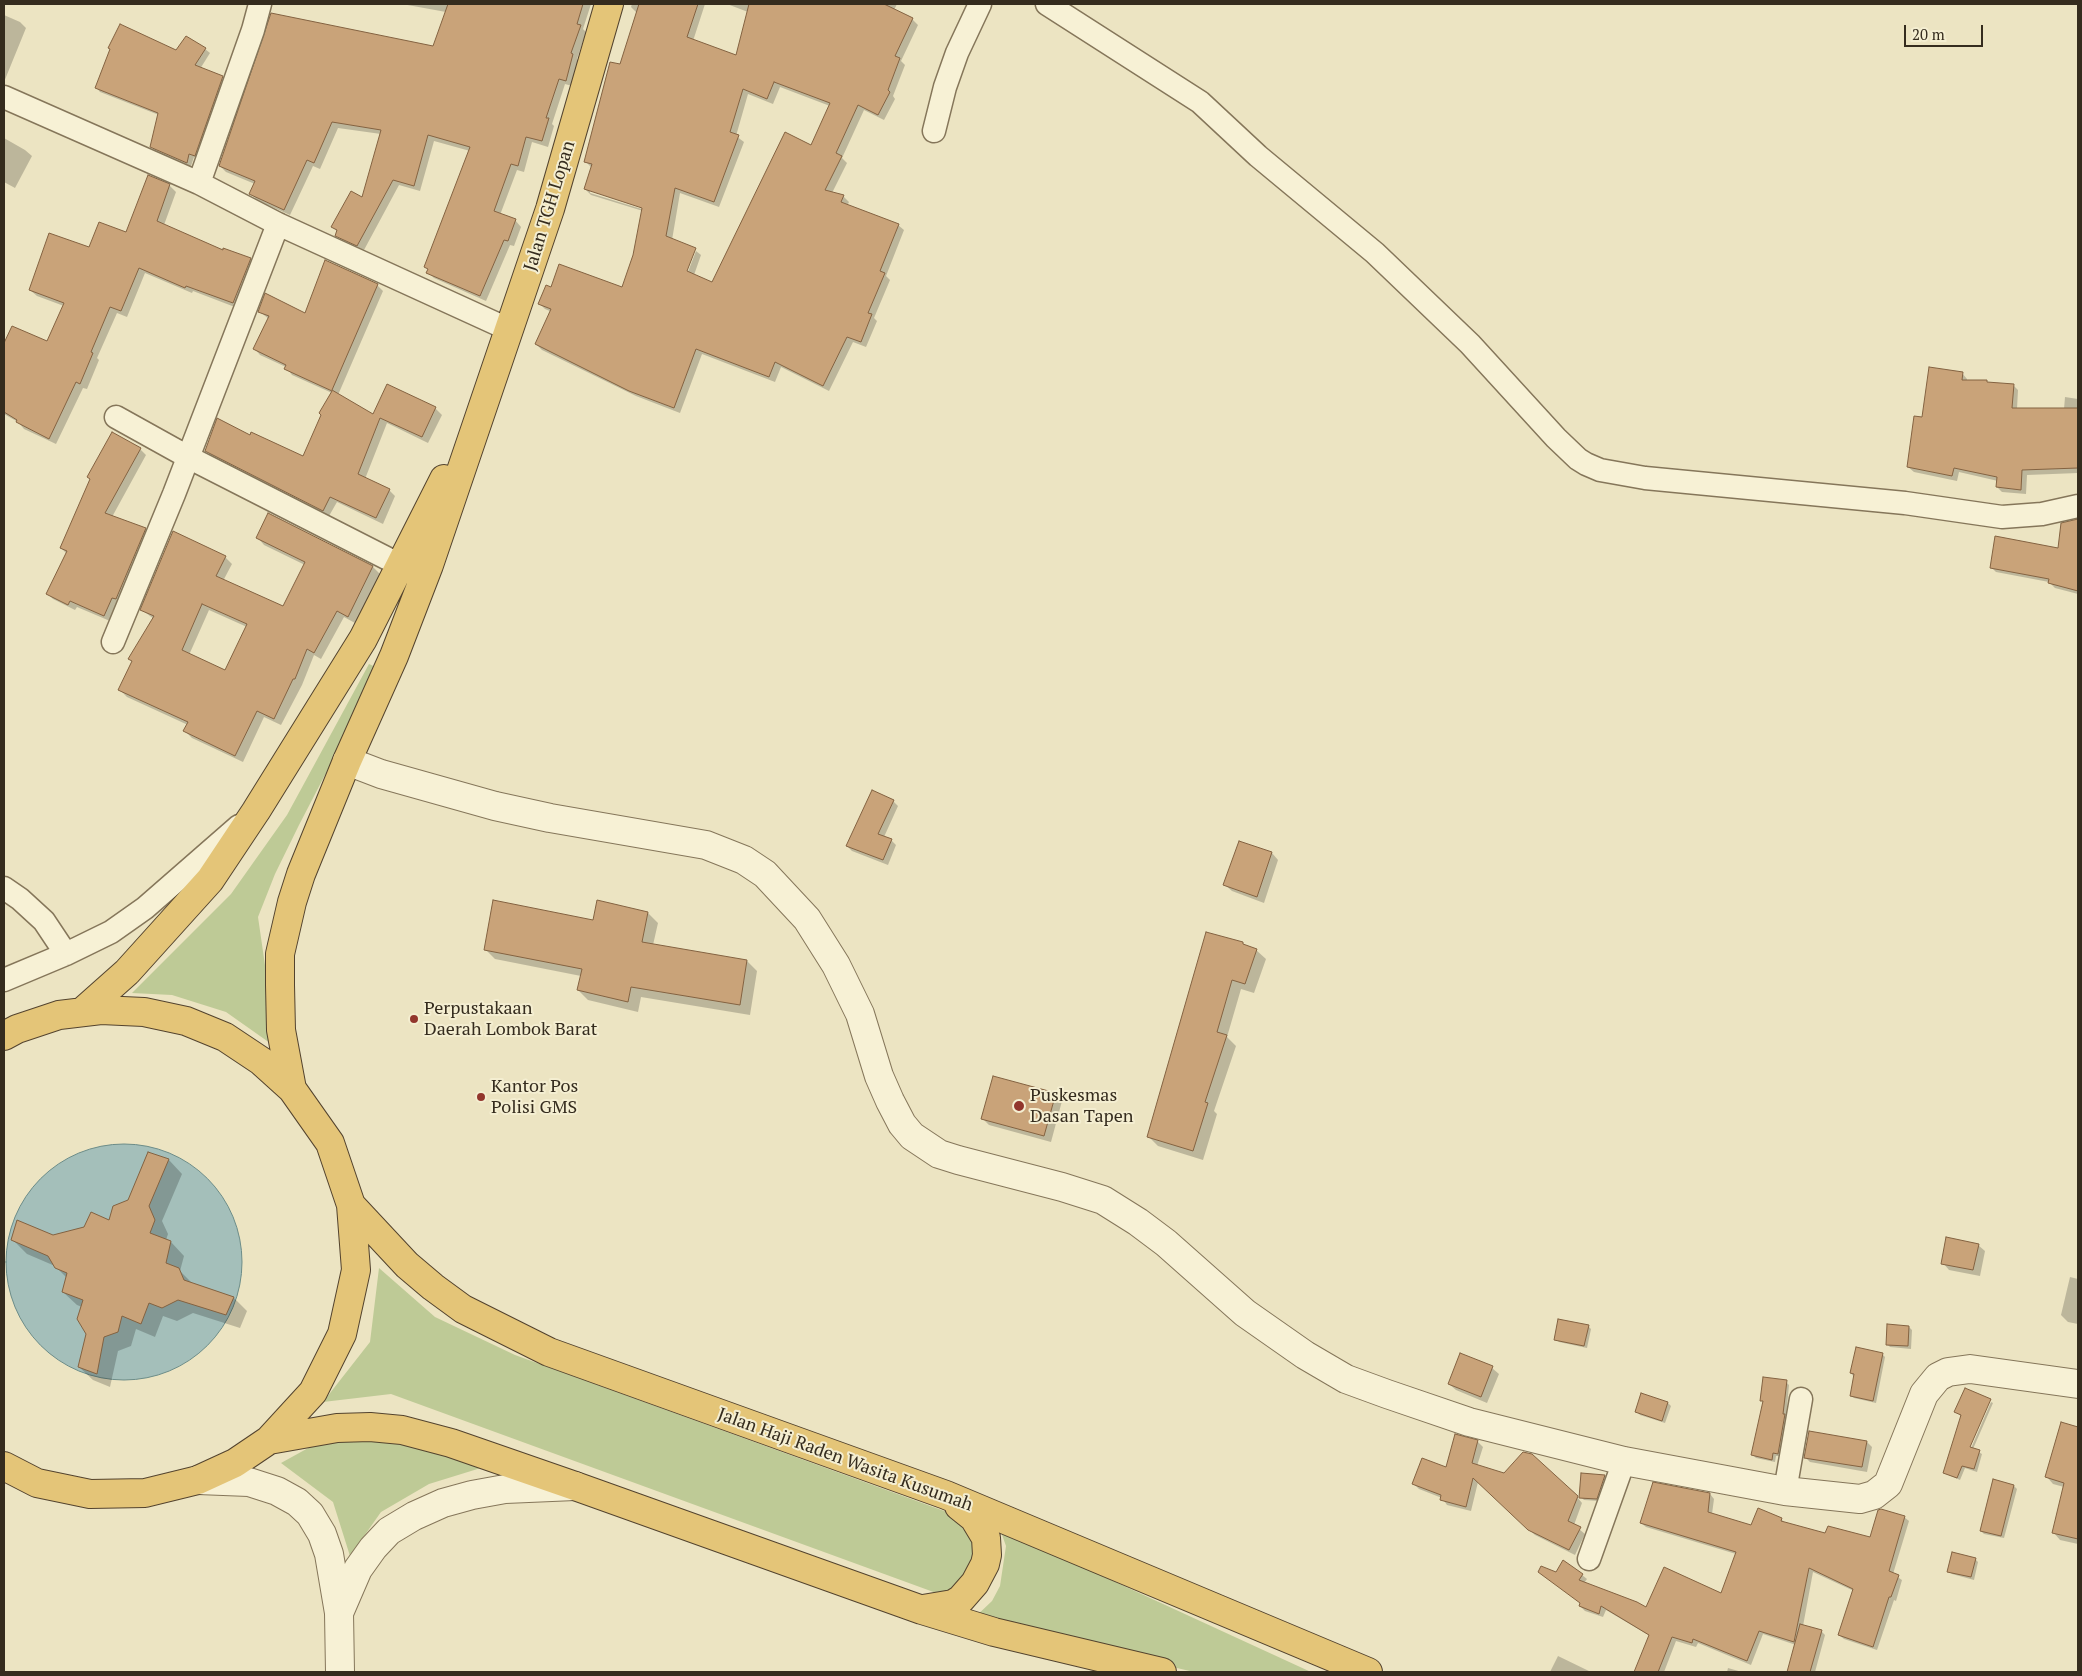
<!DOCTYPE html>
<style>
body{margin:0}
#map{position:relative;width:2082px;height:1676px;overflow:hidden;background:#ece4c2;font-family:"PT Serif",serif}
canvas{display:block}
.frame{position:absolute;inset:0;border:5px solid #352c1e;pointer-events:none}
.scale{position:absolute;left:1904px;top:25px;width:79px;height:22px;box-sizing:border-box;border:2px solid #352c1e;border-top:0;padding-left:6px;font-size:15px;line-height:18px;white-space:nowrap;color:#352c1e;-webkit-text-stroke:4px #f4eed1;paint-order:stroke}
</style>
<div id="map">
<canvas width="2082" height="1676"></canvas>
<div class="frame"></div>
<div class="scale">20 m</div>
</div>
<script>
const ctx = document.querySelector('canvas').getContext('2d');
ctx.lineJoin = 'round';
function paint(path, color) { ctx.fillStyle = color; ctx.fill(path, 'evenodd'); }
const poly = rows => new Path2D(rows.map(r => 'M' + r).join(''));
function trace(path, color, width, dash) { ctx.strokeStyle = color; ctx.lineWidth = width; ctx.lineCap = dash ? 'butt' : 'round'; ctx.setLineDash(dash || []); ctx.stroke(path); }
function write(font, color, halo, rows, align = 'center') {
  ctx.font = font + ' "PT Serif",serif'; ctx.lineWidth = 4; ctx.setLineDash([]); ctx.textBaseline = 'middle'; ctx.strokeStyle = halo; ctx.fillStyle = color; for (const [text, x, y, turn = 0] of rows) {
    ctx.save(); ctx.translate(x, y); ctx.rotate((+turn || 0) * Math.PI / 180); ctx.textAlign = isNaN(turn) ? turn : align; if (halo) ctx.strokeText(text, 0, 0); ctx.fillText(text, 0, 0); ctx.restore();
  }
}
const green = poly([
 [369,664,380,669,299,825,275,874,258,917,277,1048,226,1012,172,995,132,993,231,894,287,815],
 [379,1268,435,1317,515,1355,969,1520,982,1549,971,1580,939,1594,391,1394,323,1402,370,1342],
 [358,1428,484,1467,429,1484,381,1512,350,1556,333,1502,281,1463,310,1447],
 [1000,1529,1311,1672,1194,1672,972,1620,992,1601,1000,1586,1006,1546]
]);
const water = poly([
 '6 1262a118 118 0 1 1 236 0a118 118 0 1 1-236 0Z'
]);
const shadow = poly([
 [402,4,591,4,583,29,586,32,577,59,579,61,572,86,565,84,552,124,554,126,548,147,532,142,524,172,517,170,500,215,515,220,521,227,514,246,510,245,486,301,434,278,428,272,470,151,434,141,420,191,399,185,364,250,343,241,336,235,338,232,332,227,363,199,381,134,338,128,320,169,313,166,290,215,257,200,251,194,255,184,226,172,220,166,434,47,446,12],
 [632,4,705,4,693,41,737,57,748,12,727,4,897,4,894,10,912,19,918,25,901,61,905,65,893,96,895,99,884,120,864,110,842,158,847,163,832,193,843,196,849,202,847,206,898,225,904,230,886,276,890,280,874,318,877,321,866,347,853,342,829,391,781,367,775,382,702,354,680,413,636,396,542,350,536,344,552,312,545,309,540,304,552,289,623,288,635,255,643,211,591,195,585,189,592,168,586,162,621,65,637,13,631,7],
 [780,87,830,106,812,147,713,284,694,275,701,255,696,251,686,277,684,277,694,250,696,250,672,240,680,193,719,207,744,142,736,136,748,94,773,104],
 [590,190,648,209,648,211,590,193],
 [4,15,20,22,26,28,4,82],
 [205,49,210,53,200,69,222,78,226,82,199,160,194,157,191,166,155,151,151,146,159,115,100,92,96,87,111,50,177,52],
 [4,138,25,150,32,156,15,188,4,182],
 [169,185,176,192,164,225,223,251,250,259,257,266,240,309,193,291,192,293,145,273,127,317,117,313,97,358,99,360,87,389,83,388,56,444,24,429,18,422,4,414,4,346,12,328,47,343,64,306,37,296,30,290,90,248,127,234],
 [377,285,383,291,338,395,374,415,435,408,442,415,428,443,387,423,365,479,389,490,395,496,383,524,337,502,329,516,212,457,206,450,250,436,304,458,332,393,292,375,286,367,260,355,254,348,269,319,260,312,305,315],
 [1962,373,1967,379,1967,381,2013,385,2018,390,2017,409,2064,409,2065,397,2078,399,2078,473,2027,475,2026,494,2002,492,1997,487,1998,481,1959,472,1957,481,1914,472,1908,467,1923,419],
 [140,449,146,455,112,517,145,529,151,535,110,621,77,607,75,610,53,599,47,593,67,554,61,548],
 [269,514,373,567,380,574,355,623,344,617,321,659,314,655,302,685,281,725,264,717,243,762,192,738,185,731,188,725,127,697,120,690,154,619,142,610,225,557,232,564,223,581,284,607,305,565,264,545,258,538],
 [209,610,247,627,226,671,189,655],
 [2078,520,2078,594,2055,588,2049,582,1996,572,1991,567,2059,550,2062,524],
 [893,801,898,806,884,837,891,840,896,845,888,865,852,851,847,846],
 [1240,842,1272,853,1278,860,1264,903,1232,891,1225,885],
 [648,913,658,923,653,945,747,961,757,971,750,1015,641,997,638,1012,588,1000,578,990,581,976,495,959,485,949,594,921],
 [1245,946,1256,950,1266,959,1254,993,1241,989,1227,1037,1236,1046,1214,1111,1217,1114,1203,1160,1158,1146,1148,1136],
 [1055,1094,1062,1101,1051,1142,989,1125,983,1119],
 [148,1153,169,1160,182,1174,162,1221,168,1234,166,1240,171,1242,184,1256,180,1271,193,1284,234,1298,247,1311,240,1328,193,1313,177,1321,163,1316,155,1337,136,1329,131,1346,118,1351,110,1387,93,1380,79,1367,87,1334,82,1307,77,1305,63,1292,67,1278,55,1266,27,1254,13,1240,53,1236,110,1222,129,1201],
 [1978,1245,1985,1251,1980,1276,1949,1270,1943,1263],
 [2070,1277,2078,1279,2078,1324,2068,1322,2061,1315],
 [1588,1326,1591,1329,1587,1348,1559,1342,1556,1339],
 [1909,1327,1912,1330,1911,1349,1890,1347,1887,1344],
 [1882,1354,1885,1357,1876,1403,1854,1398,1851,1395,1854,1377,1851,1373],
 [1492,1368,1499,1374,1487,1403,1456,1390,1449,1384],
 [1786,1382,1789,1385,1786,1417,1787,1419,1781,1456,1776,1456,1775,1462,1756,1458,1753,1455,1764,1402,1762,1400],
 [1965,1390,1967,1452,1969,1453,1991,1402,1993,1403,1973,1449,1982,1454,1977,1472,1965,1468,1960,1480,1944,1473,1962,1417,1956,1412],
 [1668,1403,1671,1406,1665,1423,1640,1415,1637,1412],
 [2062,1424,2078,1428,2078,1544,2060,1540,2054,1533,2064,1487,2053,1484,2047,1477],
 [1456,1435,1478,1442,1483,1447,1477,1466,1577,1497,1582,1503,1574,1525,1585,1534,1575,1555,1535,1535,1478,1482,1471,1511,1447,1505,1442,1498,1419,1489,1413,1483,1446,1469],
 [1867,1442,1872,1447,1867,1472,1810,1462,1805,1457],
 [1605,1476,1607,1479,1599,1501,1584,1500,1581,1497],
 [1994,1480,2014,1486,2017,1489,2004,1538,1984,1534,1981,1531],
 [1654,1484,1710,1494,1714,1499,1712,1514,1752,1526,1781,1519,1786,1524,1826,1535,1871,1539,1904,1517,1909,1521,1893,1574,1902,1580,1896,1601,1894,1600,1877,1650,1844,1639,1839,1635,1854,1591,1813,1572,1803,1626,1821,1631,1825,1635,1815,1672,1788,1672,1796,1645,1763,1634,1751,1665,1698,1643,1696,1647,1676,1641,1664,1672,1635,1672,1650,1636,1606,1610,1603,1617,1585,1611,1580,1606,1582,1603,1556,1573,1582,1575,1587,1579,1584,1583,1646,1609,1722,1595,1736,1554,1646,1527,1641,1523],
 [1975,1559,1978,1562,1974,1580,1952,1574,1949,1571],
 [1558,1656,1591,1672,1550,1672],
 [1728,1668,1742,1672,1727,1672]
]);
const building = poly([
 [448,4,583,4,577,24,581,25,571,53,573,54,566,81,559,79,546,118,549,118,542,141,526,137,518,166,511,164,494,211,516,219,508,241,504,240,480,296,426,273,428,269,424,267,470,147,428,135,414,186,393,180,357,246,335,236,337,230,331,227,351,191,362,197,381,130,332,122,314,163,307,160,284,210,249,194,255,181,219,166,271,13,433,46,448,4],
 [639,4,698,4,687,37,736,55,749,4,884,4,913,18,895,56,900,58,888,90,890,92,878,115,858,105,836,153,842,156,825,190,844,195,841,202,899,224,880,271,885,273,868,313,872,314,861,342,847,337,823,386,775,362,769,377,696,349,674,408,629,391,535,344,551,309,538,304,546,285,551,287,559,264,622,287,633,255,642,208,584,189,592,164,584,162,610,62,620,64,639,4],
 [774,82,830,103,811,145,785,132,712,282,687,271,696,248,666,236,675,188,714,202,739,135,730,132,743,89,767,99,774,82],
 [120,24,176,50,186,36,206,48,195,65,223,76,195,156,189,154,187,163,150,147,158,113,95,88,110,49,108,48,120,24],
 [148,175,170,184,157,221,223,250,223,248,251,258,233,303,186,286,185,288,139,268,121,311,110,307,91,352,93,353,80,384,76,382,49,439,16,422,17,420,4,412,4,343,12,326,47,341,64,303,29,290,49,233,89,247,99,222,126,232,148,175],
 [325,260,378,284,332,390,373,414,387,384,436,407,422,437,380,418,358,474,390,489,376,518,330,497,323,511,205,451,217,418,250,435,251,432,303,456,321,415,319,413,332,391,284,369,286,365,253,349,269,316,258,312,265,293,305,313,325,260],
 [1929,367,1963,372,1962,380,1987,380,1987,382,2014,384,2012,408,2078,408,2078,468,2022,470,2021,490,1996,487,1997,477,1954,468,1952,476,1907,467,1914,416,1922,417,1929,367],
 [112,432,141,448,105,513,146,528,116,599,112,598,104,616,70,601,68,605,46,594,67,551,60,548,90,479,87,477,112,432],
 [268,513,373,566,348,617,337,611,314,653,307,649,295,679,293,679,274,719,257,711,235,756,183,731,188,722,118,690,132,661,128,659,154,616,140,610,173,531,226,556,216,576,283,606,305,562,256,538,268,513],
 [202,604,247,624,225,670,182,650,202,604],
 [2078,519,2078,591,2048,583,2049,579,1990,568,1995,536,2058,548,2061,523,2078,519],
 [872,790,894,800,878,834,892,839,883,860,846,846,872,790],
 [1239,841,1272,852,1257,897,1223,885,1239,841],
 [493,900,593,920,597,900,648,912,642,942,747,960,740,1005,631,987,628,1002,577,990,582,969,484,950,493,900],
 [1206,932,1243,942,1243,944,1257,949,1245,984,1232,980,1217,1032,1227,1035,1205,1102,1208,1103,1193,1151,1147,1137,1206,932],
 [993,1076,1056,1093,1044,1136,981,1119,993,1076],
 [148,1152,169,1159,149,1206,155,1220,150,1233,171,1241,166,1263,179,1268,184,1280,234,1297,226,1315,178,1300,162,1308,149,1303,141,1324,122,1316,118,1332,104,1337,97,1374,78,1367,86,1334,77,1319,83,1300,62,1292,67,1273,55,1268,48,1256,11,1240,17,1220,53,1235,84,1227,91,1212,109,1220,113,1206,128,1200,148,1152],
 [1946,1237,1979,1244,1973,1270,1941,1264,1946,1237],
 [1558,1319,1589,1325,1584,1346,1554,1340,1558,1319],
 [1887,1324,1909,1326,1908,1346,1886,1345,1887,1324],
 [1856,1347,1883,1353,1873,1401,1850,1396,1854,1374,1850,1373,1856,1347],
 [1460,1353,1493,1366,1481,1397,1448,1384,1460,1353],
 [1763,1377,1787,1380,1783,1414,1785,1414,1778,1454,1773,1453,1772,1460,1751,1455,1763,1401,1760,1401,1763,1377],
 [1965,1388,1991,1399,1970,1447,1980,1450,1974,1469,1962,1466,1957,1478,1943,1473,1961,1415,1954,1412,1965,1388],
 [1641,1393,1668,1402,1662,1421,1635,1412,1641,1393],
 [2061,1422,2078,1427,2078,1539,2052,1533,2064,1483,2045,1477,2061,1422],
 [1809,1431,1867,1441,1862,1467,1804,1458,1809,1431],
 [1455,1434,1478,1440,1472,1463,1504,1473,1523,1452,1532,1454,1578,1496,1568,1521,1581,1527,1569,1550,1528,1530,1473,1478,1466,1507,1440,1500,1441,1495,1412,1484,1422,1458,1446,1467,1455,1434],
 [1581,1473,1605,1475,1597,1499,1579,1498,1581,1473],
 [1993,1479,2014,1485,2001,1536,1980,1531,1993,1479],
 [1653,1482,1710,1493,1708,1512,1751,1525,1758,1508,1782,1518,1781,1521,1825,1533,1828,1526,1870,1537,1878,1510,1881,1509,1905,1516,1889,1571,1899,1575,1891,1597,1889,1597,1873,1647,1838,1635,1853,1589,1809,1568,1794,1642,1759,1631,1747,1661,1693,1639,1692,1643,1672,1637,1658,1672,1634,1672,1649,1635,1601,1606,1599,1614,1579,1606,1580,1603,1538,1572,1541,1566,1556,1572,1563,1560,1583,1574,1579,1580,1637,1602,1646,1607,1664,1567,1721,1593,1736,1552,1640,1523,1653,1482],
 [1952,1552,1976,1558,1971,1577,1947,1572,1952,1552],
 [1800,1624,1822,1630,1810,1672,1787,1672,1800,1624]
]);
const minor = poly([
 [1047,4,1200,102,1258,156,1375,253,1470,344,1556,438,1578,459,1586,464,1600,470,1645,478,1905,503,2002,517,2042,514,2078,506],
 [4,97,199,183,278,224,510,330],
 [934,131,945,87,957,53,980,4],
 [199,183,253,30,260,4],
 [116,417,188,457,400,565],
 [113,642,174,494,278,224],
 [4,888,20,899,44,921,66,954],
 [4,980,66,954,111,932,145,908,239,826],
 [1785,1491,1801,1399],
 [1589,1559,1624,1461]
]);
const tertiary = poly([
 [347,761,381,774,495,806,550,818,706,845,744,860,765,874,807,919,836,965,860,1014,879,1076,890,1101,902,1124,912,1136,939,1154,958,1160,1062,1187,1103,1200,1138,1222,1166,1243,1245,1313,1305,1355,1346,1379,1387,1394,1469,1422,1624,1461,1785,1491,1860,1499,1874,1495,1888,1484,1924,1394,1938,1377,1948,1372,1970,1369,2078,1384],
 [198,1480,249,1482,277,1491,297,1502,310,1514,322,1534,329,1554,339,1613,340,1672],
 [339,1613,358,1569,373,1548,389,1531,414,1516,443,1503,472,1495,505,1489,575,1486]
]);
const trunk = poly([
 [82,1012,127,972,210,880,256,811,363,639,444,479],
 [4,1036,17,1029,59,1015,101,1010,144,1012,186,1021,225,1037,261,1061,292,1089,330,1143,351,1205,356,1270,342,1334,313,1392,269,1440,235,1463,198,1480,145,1493,90,1494,37,1483,4,1466],
 [292,1089,281,1030,280,985,280,954,292,902,301,874,347,761,394,656,429,565,550,209,609,4],
 [351,1205,407,1265,433,1287,463,1309,549,1352,946,1495,1368,1672],
 [269,1440,337,1428,370,1427,402,1430,451,1443,575,1486,922,1610,994,1632,1162,1672],
 [923,1609,953,1604,961,1599,975,1583,985,1564,987,1555,986,1538,974,1518,959,1506]
]);
const markers = [
 [414,1019,5,"#92362c"],
 [481,1097,5,"#92362c"],
 [1019,1106,6,"#92362c"]
];
const streetNames = [
 ["Jalan TGH Lopan",550,206,-73],
 ["Jalan Haji Raden Wasita Kusumah",845,1460,20]
];
const poiNames = [
 ["Perpustakaan",424,1009],
 ["Daerah Lombok Barat",424,1030],
 ["Kantor Pos",491,1087],
 ["Polisi GMS",491,1108],
 ["Puskesmas",1030,1096],
 ["Dasan Tapen",1030,1117]
];
paint(green, '#beca96');
paint(water, '#a4bfba');
trace(water, '#6c8c88', 1);
paint(shadow, '#0003');
paint(building, '#c9a379');
trace(building, '#836241', 1);
trace(minor, '#85765a', 25);
trace(tertiary, '#85765a', 30);
trace(trunk, '#53432e', 30);
trace(minor, '#f7f1d5', 22);
trace(tertiary, '#f7f1d5', 28);
trace(trunk, '#e4c578', 28);
for (const [x, y, r, color] of markers) { const dot = new Path2D(); dot.arc(x, y, r, 0, 2 * Math.PI); ctx.fillStyle = color; ctx.fill(dot); trace(dot, '#f4eed1', 2); }
write('18px', '#352c1e', '#f4eed1', streetNames);
write('18px', '#352c1e', '#f4eed1', poiNames, 'left');
</script>
